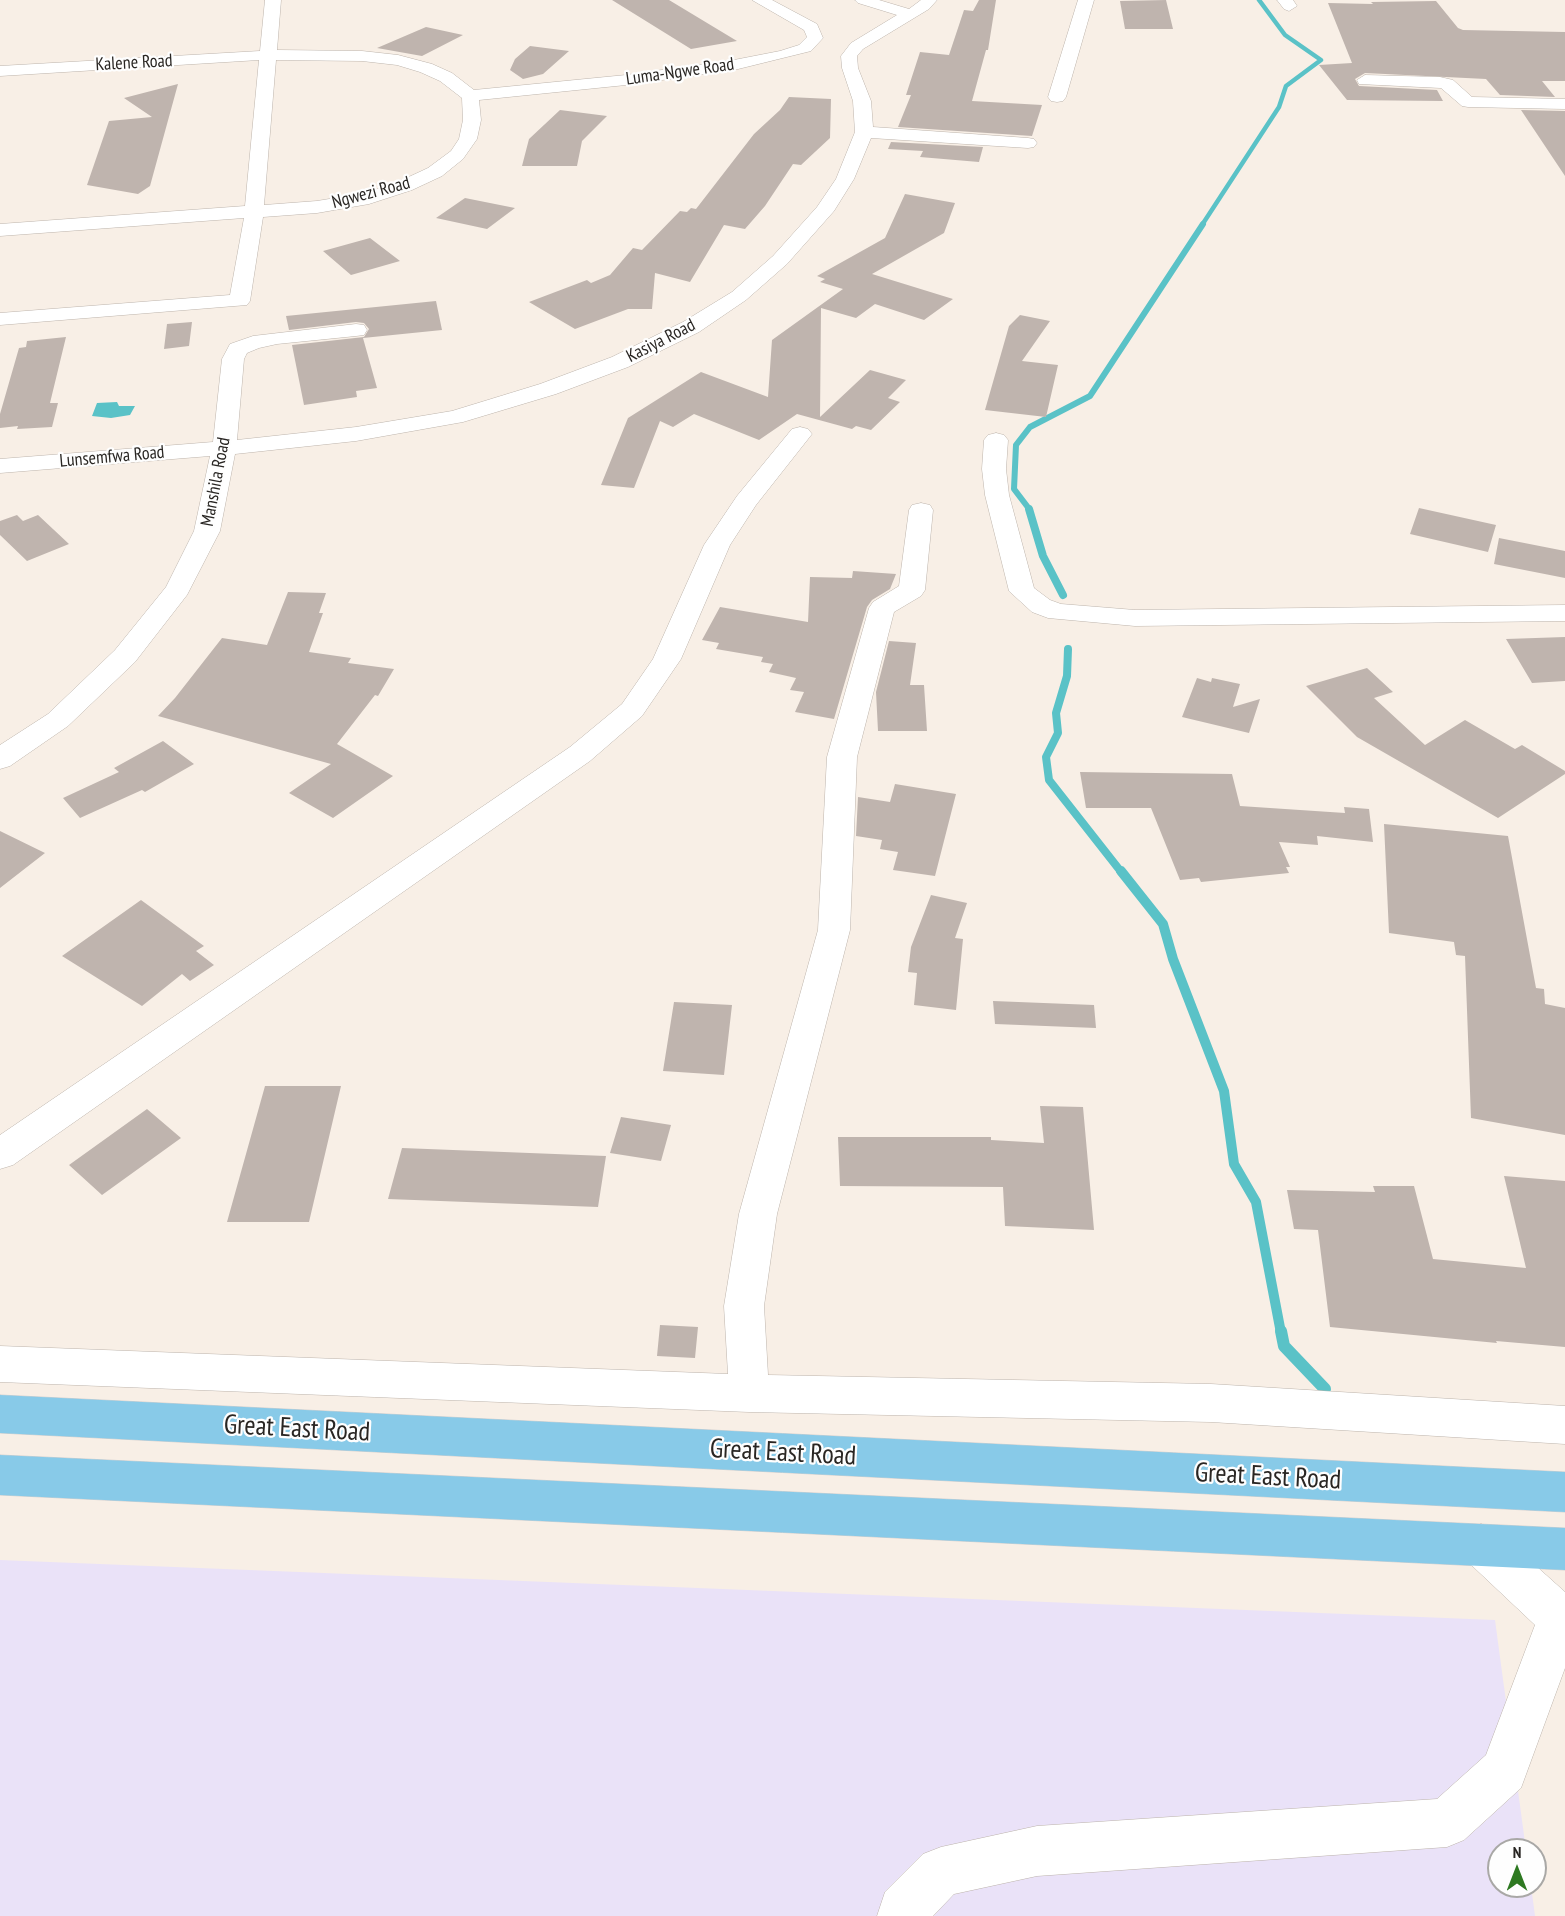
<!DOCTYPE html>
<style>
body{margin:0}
#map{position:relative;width:1565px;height:1916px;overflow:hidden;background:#f8efe6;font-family:"PT Sans Narrow",sans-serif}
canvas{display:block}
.north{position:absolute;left:1487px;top:1838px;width:60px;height:60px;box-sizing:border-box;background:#fefefe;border:2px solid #a9a8a6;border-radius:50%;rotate:0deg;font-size:16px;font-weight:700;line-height:24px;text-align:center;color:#292623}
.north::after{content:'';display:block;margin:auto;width:21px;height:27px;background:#2e7921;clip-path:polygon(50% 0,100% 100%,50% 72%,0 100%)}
</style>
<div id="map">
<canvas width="1565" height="1916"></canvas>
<div class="north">N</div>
</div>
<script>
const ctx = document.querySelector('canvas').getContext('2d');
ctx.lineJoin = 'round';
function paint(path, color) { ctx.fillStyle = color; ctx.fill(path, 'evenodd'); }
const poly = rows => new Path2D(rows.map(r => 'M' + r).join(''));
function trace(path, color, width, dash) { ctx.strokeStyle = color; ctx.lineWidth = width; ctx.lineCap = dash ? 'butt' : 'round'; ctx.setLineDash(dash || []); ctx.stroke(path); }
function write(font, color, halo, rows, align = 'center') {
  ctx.font = font + ' "PT Sans Narrow",sans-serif'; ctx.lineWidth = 4.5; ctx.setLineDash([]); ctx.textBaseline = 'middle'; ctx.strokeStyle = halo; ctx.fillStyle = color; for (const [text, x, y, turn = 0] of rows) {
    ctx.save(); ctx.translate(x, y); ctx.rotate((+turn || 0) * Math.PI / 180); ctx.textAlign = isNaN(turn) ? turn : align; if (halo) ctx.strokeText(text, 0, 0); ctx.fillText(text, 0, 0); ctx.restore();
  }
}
const education = poly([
 [0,1560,1495,1620,1526,1850,1499,1850,1499,1886,1531,1886,1535,1916,0,1916]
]);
const water = poly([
 [117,402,119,406,135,406,130,415,111,418,92,416,97,403]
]);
const streamFar4 = poly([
 [1202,225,1279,107,1286,86,1321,60,1285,35,1259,0]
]);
const streamFar3 = poly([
 [1030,510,1014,489,1016,445,1030,427,1090,396,1203,224]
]);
const streamFar2 = poly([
 [1029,509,1043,556,1063,595],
 [1068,649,1067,676,1056,713,1058,733,1046,757,1049,780,1122,873]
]);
const streamFar1 = poly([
 [1121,871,1163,924,1173,959,1224,1091,1234,1164,1256,1202,1281,1333]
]);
const stream = poly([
 [1281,1331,1284,1346,1325,1389]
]);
const building = poly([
 [612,0,669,0,737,41,691,49],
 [979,0,996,0,988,50,986,50,972,101,1042,105,1032,136,898,127,911,95,906,95,920,52,949,55,964,10,973,11],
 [1166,0,1173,29,1125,29,1120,1],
 [1436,1,1458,28,1463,30,1565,32,1565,81,1542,81,1555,97,1500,95,1486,79,1365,73,1355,79,1359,86,1437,90,1443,101,1347,100,1319,65,1352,63,1328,3,1373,4,1371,2],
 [426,27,463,35,422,56,377,48],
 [530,46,569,51,543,74,523,79,510,70,515,59],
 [178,84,150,186,138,194,87,185,109,121,152,117,124,98],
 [789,97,831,99,830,138,801,165,793,164,765,206,745,229,724,225,690,282,655,273,652,309,628,309,575,329,529,302,587,280,591,283,610,275,633,248,642,250,680,211,687,212,691,208,696,209,754,134,780,110],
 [560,110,607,116,582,141,577,166,522,166,529,139],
 [1521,110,1565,111,1565,176],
 [891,142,983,147,979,162,920,157,923,151,888,149],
 [905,194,955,203,944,233,872,274,953,299,924,320,875,304,856,318,821,308,820,417,870,370,906,380,888,398,900,402,871,430,856,426,852,429,797,414,759,440,694,414,673,427,660,421,634,488,601,485,628,418,701,372,768,397,772,340,843,289,820,282,825,279,817,276,885,238],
 [465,198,515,208,487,229,436,218],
 [370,238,400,261,351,275,323,251],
 [436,301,442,330,363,338,377,388,356,391,357,397,304,405,292,345,364,337,369,329,364,323,356,322,289,330,286,316],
 [1020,315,1050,321,1022,361,1058,365,1046,417,985,410,1009,326],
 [192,322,189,346,164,349,167,324],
 [66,337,50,403,58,403,52,427,17,429,18,426,0,428,0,414,19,348,26,347,27,341],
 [1419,508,1496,525,1488,552,1410,534],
 [17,515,23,521,38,515,69,544,27,561,0,535,0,521],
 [1499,538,1565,551,1565,578,1494,564],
 [853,571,896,574,890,589,872,600,867,607,834,719,795,712,804,692,790,690,796,678,769,672,773,664,761,662,763,657,716,649,719,643,702,640,720,607,808,622,810,577,852,578],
 [288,592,326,593,319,613,323,613,309,652,351,658,348,663,394,669,378,696,375,695,337,744,393,776,333,818,289,793,331,764,158,716,175,698,222,638,267,645],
 [1565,637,1565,681,1532,683,1506,639],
 [889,641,916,643,910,685,924,685,927,731,878,731,876,692],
 [1367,668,1393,692,1374,698,1425,745,1465,720,1515,749,1522,745,1565,771,1565,774,1498,818,1357,737,1306,686],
 [1197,678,1211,682,1212,678,1240,684,1233,707,1260,699,1249,733,1182,717],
 [163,741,194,764,145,792,142,790,80,818,63,798,119,772,114,768],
 [1080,772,1232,774,1240,806,1345,813,1344,807,1369,809,1373,842,1317,836,1318,845,1279,842,1290,867,1286,867,1289,873,1201,882,1199,878,1180,880,1151,808,1086,808],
 [895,784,956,794,935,876,893,870,898,852,880,849,882,840,856,836,858,797,890,802],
 [1384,824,1508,836,1536,988,1544,989,1545,1004,1565,1008,1565,1135,1471,1118,1465,956,1456,955,1454,942,1389,933],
 [0,831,45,853,0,888],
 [931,895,967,903,955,938,963,939,956,1010,914,1005,917,973,908,972,911,947],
 [141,900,204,946,196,951,214,965,190,981,182,974,142,1006,62,956],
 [993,1001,1094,1005,1096,1028,995,1024],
 [674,1002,732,1005,724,1075,663,1071],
 [265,1086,341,1086,309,1222,227,1222],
 [1040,1106,1083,1107,1094,1230,1005,1226,1003,1187,840,1186,838,1137,991,1137,991,1140,1044,1143],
 [147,1109,181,1138,102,1195,69,1165],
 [621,1117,671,1125,661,1161,610,1153],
 [402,1148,606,1156,598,1207,388,1199],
 [1504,1176,1565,1181,1565,1347,1496,1341,1497,1343,1330,1327,1318,1230,1294,1229,1287,1190,1375,1192,1373,1186,1414,1186,1433,1259,1526,1268],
 [660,1325,698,1327,695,1358,657,1356]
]);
const minor = poly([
 [265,0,281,0,277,50,362,51,398,55,432,64,452,73,474,90,626,75,734,60,780,51,799,45,807,37,804,30,752,0,772,0,817,24,823,38,811,51,734,70,626,85,479,100,481,120,477,139,463,159,442,176,412,190,369,204,317,213,263,217,250,301,247,305,0,325,0,313,230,295,244,218,0,236,0,224,245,206,259,60,0,76,0,66,260,51,265,0],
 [276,60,362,61,397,65,420,72,440,81,462,98,463,120,459,139,451,151,428,168,398,182,366,193,317,201,264,205,276,60],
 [855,0,879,0,909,9,921,0,937,0,929,9,863,49,857,56,858,68,871,101,873,127,1028,138,1034,139,1037,143,1034,147,1028,148,871,138,854,179,834,211,787,264,746,300,699,332,628,367,556,394,463,422,356,441,235,454,220,531,187,595,135,662,68,726,10,766,0,769,0,745,48,714,115,650,166,587,194,531,210,456,0,473,0,459,213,442,222,359,230,344,253,336,356,324,364,325,367,330,364,335,356,336,277,344,259,348,247,353,244,359,237,440,356,427,452,411,540,384,612,357,683,322,732,292,773,256,817,207,836,179,855,132,853,101,842,68,841,56,851,43,897,15,858,3,855,0],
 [1078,0,1094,0,1066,97,1063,101,1057,102,1051,101,1048,97,1078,0],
 [1277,0,1293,0,1297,6,1289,11,1284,9,1277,0],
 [1365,75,1440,77,1453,80,1472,97,1565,99,1565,109,1468,107,1462,106,1441,88,1359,84,1357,80,1365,75],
 [800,427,808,429,812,434,756,505,730,545,681,659,642,716,590,761,13,1165,0,1169,0,1135,570,747,622,704,653,659,704,545,737,496,792,429,800,427],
 [996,433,1004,435,1008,440,1006,469,1009,495,1034,588,1050,600,1061,604,1135,610,1565,605,1565,621,1135,626,1048,618,1032,612,1009,591,985,495,982,469,984,440,988,435,996,433],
 [921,503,930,505,933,510,925,590,921,596,894,612,857,757,850,930,777,1214,764,1306,768,1375,1211,1384,1565,1406,1565,1444,1211,1422,749,1412,0,1382,0,1346,728,1374,724,1306,739,1214,818,930,827,757,869,608,873,602,899,586,909,510,912,505,921,503],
 [1481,1524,1496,1530,1565,1592,1565,1668,1521,1788,1464,1840,1447,1847,1037,1876,954,1894,933,1916,877,1916,885,1892,923,1854,941,1847,1037,1826,1437,1799,1486,1755,1535,1625,1466,1560,1459,1545,1466,1530,1481,1524]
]);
const major = poly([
 [0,1395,1565,1472,1565,1512,0,1433,0,1395],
 [0,1455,1565,1528,1565,1570,0,1495,0,1455]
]);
const farStreetnames = [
 ["Kalene Road",134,63,-3],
 ["Luma-Ngwe Road",680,72,-8],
 ["Ngwezi Road",371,193,-15],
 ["Kasiya Road",661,341,-27],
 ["Lunsemfwa Road",112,457,-5],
 ["Manshila Road",216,482,-79]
];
const nearStreetnames = [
 ["Great East Road",297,1429,3],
 ["Great East Road",783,1453,3],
 ["Great East Road",1268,1477,3]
];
paint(education, '#eae2f8');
paint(water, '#5ac2c7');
trace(streamFar4, '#5ac2c7', 4.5);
trace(streamFar3, '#5ac2c7', 6);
trace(streamFar2, '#5ac2c7', 8);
trace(streamFar1, '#5ac2c7', 10);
trace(stream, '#5ac2c7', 12);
paint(building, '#bfb4ae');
trace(minor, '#bdb4ac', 1);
trace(major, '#d0cfcf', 1);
paint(minor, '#fff');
paint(major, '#88cae8');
write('18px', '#292623', '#fefefe', farStreetnames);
write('27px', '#292623', '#fefefe', nearStreetnames);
</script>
